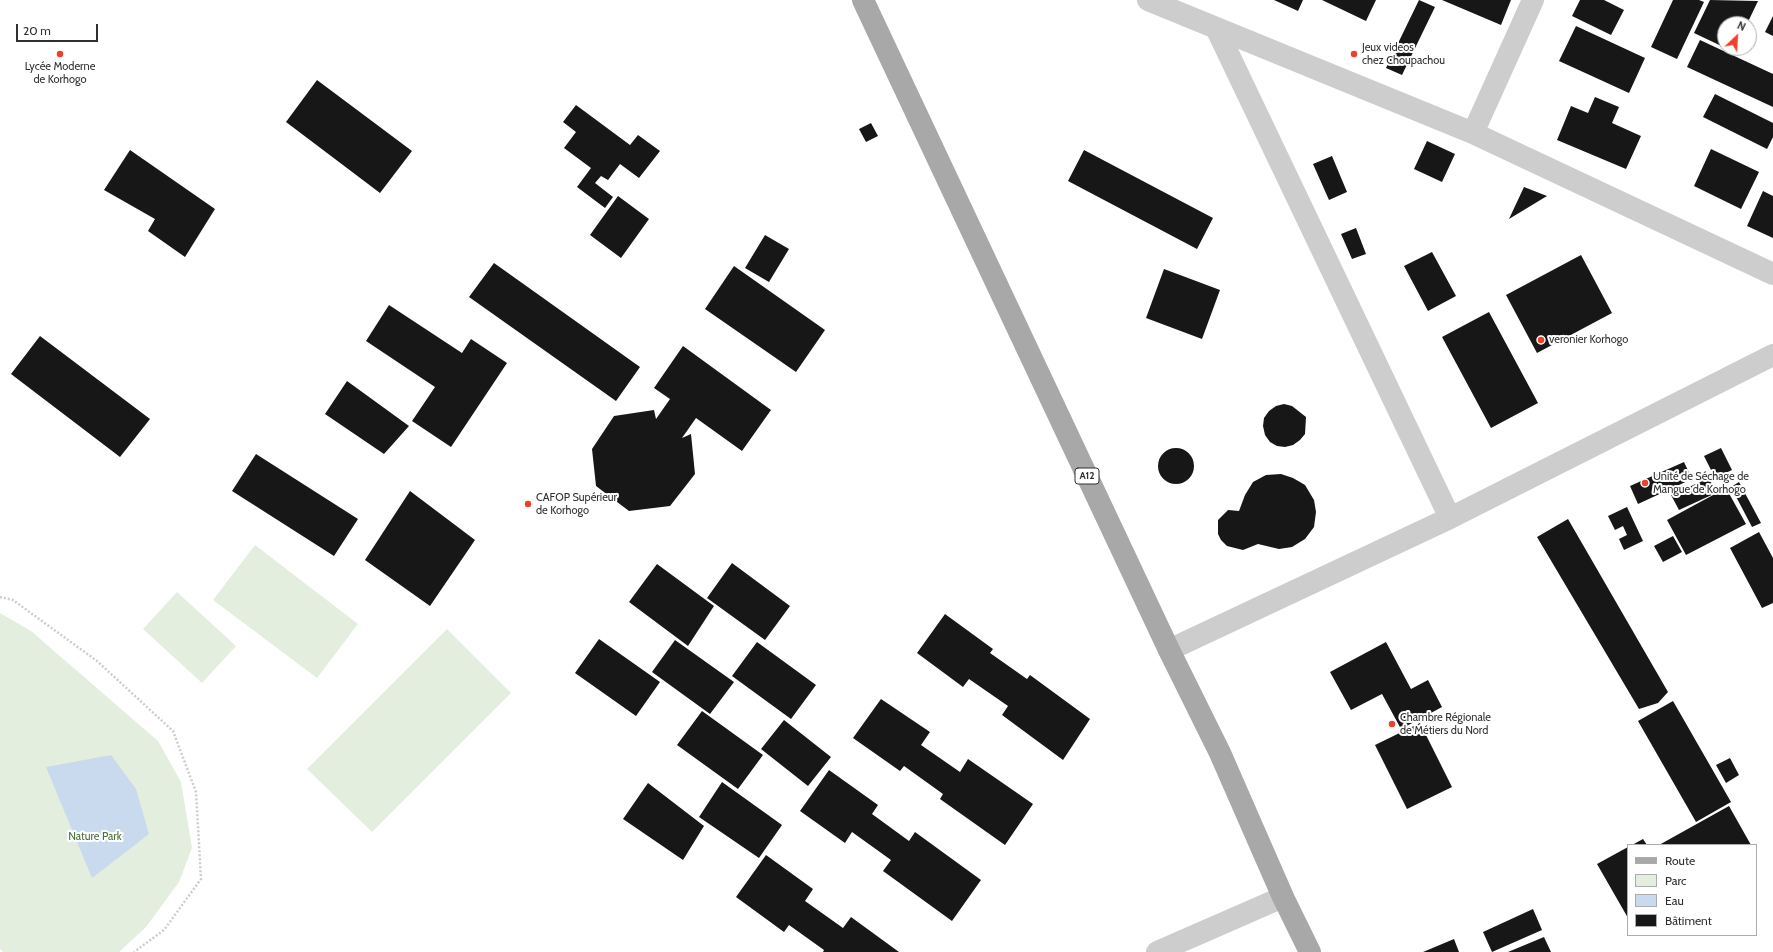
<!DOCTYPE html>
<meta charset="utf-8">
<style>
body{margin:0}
#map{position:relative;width:1773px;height:952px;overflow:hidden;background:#fff;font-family:Cabin,sans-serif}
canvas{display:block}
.legend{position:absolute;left:1627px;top:844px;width:130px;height:92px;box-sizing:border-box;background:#fff;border:1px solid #acacac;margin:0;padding:5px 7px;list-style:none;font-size:12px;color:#303030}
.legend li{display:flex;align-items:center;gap:8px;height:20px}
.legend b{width:20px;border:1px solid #acacac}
.north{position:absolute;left:1717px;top:16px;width:40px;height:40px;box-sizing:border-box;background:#fff;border:1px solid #acacac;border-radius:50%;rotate:25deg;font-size:11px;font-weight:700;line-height:16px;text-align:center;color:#303030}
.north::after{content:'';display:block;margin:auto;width:14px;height:18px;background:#ee412b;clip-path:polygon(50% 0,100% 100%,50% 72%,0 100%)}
.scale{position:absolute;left:16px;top:24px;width:82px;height:18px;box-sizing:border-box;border:2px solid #303030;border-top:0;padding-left:5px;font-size:12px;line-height:14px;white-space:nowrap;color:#303030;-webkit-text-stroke:3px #fff;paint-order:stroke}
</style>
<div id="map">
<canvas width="1773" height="952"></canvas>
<ul class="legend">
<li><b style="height:5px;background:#a8a8a8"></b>Route</li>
<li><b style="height:11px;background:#e3eede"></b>Parc</li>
<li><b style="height:11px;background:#c9d9ee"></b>Eau</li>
<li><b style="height:11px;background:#171717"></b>Bâtiment</li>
</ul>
<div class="north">N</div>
<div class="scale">20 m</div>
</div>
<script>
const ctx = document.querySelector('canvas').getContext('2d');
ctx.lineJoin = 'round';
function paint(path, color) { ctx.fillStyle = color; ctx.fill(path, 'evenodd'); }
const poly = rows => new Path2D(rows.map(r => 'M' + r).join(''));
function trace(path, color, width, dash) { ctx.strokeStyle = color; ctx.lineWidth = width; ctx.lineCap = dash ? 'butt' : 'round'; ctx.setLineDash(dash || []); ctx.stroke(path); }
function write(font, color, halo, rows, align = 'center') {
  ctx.font = font + ' Cabin,sans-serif'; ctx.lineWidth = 4; ctx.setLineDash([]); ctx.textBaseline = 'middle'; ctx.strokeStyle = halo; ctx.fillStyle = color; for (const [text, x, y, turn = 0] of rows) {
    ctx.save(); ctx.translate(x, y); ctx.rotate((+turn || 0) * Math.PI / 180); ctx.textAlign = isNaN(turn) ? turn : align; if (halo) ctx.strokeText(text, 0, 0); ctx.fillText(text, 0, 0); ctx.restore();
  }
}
const green = poly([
 [255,545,358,624,317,678,213,600],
 [177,592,236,646,202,683,143,629],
 [0,613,31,631,158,741,181,782,192,848,179,882,146,927,119,952,3,952,0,949],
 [447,629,511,693,372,832,307,769]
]);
const water = poly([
 [111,755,136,789,149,834,92,878,46,767]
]);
const building = poly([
 [1274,0,1303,0,1298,11],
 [1322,0,1376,0,1366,21],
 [1419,0,1435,7,1402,75,1386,68],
 [1442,0,1511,0,1501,25],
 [1580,0,1604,0,1624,10,1611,35,1572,16],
 [1673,0,1699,0,1704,2,1677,59,1651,47],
 [1710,0,1758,1,1747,24,1725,24,1725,48,1736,48,1734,52,1694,33],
 [1773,16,1773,36,1765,32],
 [1576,26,1645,58,1629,93,1559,61],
 [1700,40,1773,74,1773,107,1687,67],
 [317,80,412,151,380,193,286,122],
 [1715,94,1773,123,1773,137,1767,149,1703,117],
 [1595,97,1619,107,1612,123,1641,136,1626,169,1557,140,1571,106,1588,113],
 [576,105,630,145,638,135,660,151,639,178,620,164,608,180,601,176,595,183,613,197,605,208,577,187,591,168,564,148,576,132,563,122],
 [871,123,878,136,866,142,859,129],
 [1427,141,1455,154,1442,182,1414,169],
 [1711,149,1759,172,1741,209,1694,186],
 [130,150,215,209,185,257,148,231,155,219,104,190],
 [1084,150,1213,218,1197,249,1068,181],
 [1332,156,1347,192,1329,200,1313,164],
 [1524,187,1547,196,1509,219],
 [1763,191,1773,196,1773,238,1747,226],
 [618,196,649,219,621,258,590,235],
 [1356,228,1366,254,1352,259,1341,234],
 [765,235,789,249,769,282,745,268],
 [1432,252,1456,296,1428,311,1404,266],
 [1581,255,1612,313,1537,353,1506,295],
 [494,263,640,367,616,401,469,297],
 [734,266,825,330,796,372,705,309],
 [1164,269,1220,290,1202,339,1146,318],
 [389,305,462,353,471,339,507,363,451,447,412,421,435,387,366,341],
 [1489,312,1538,403,1491,428,1442,337],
 [40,336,150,419,120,457,11,374],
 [683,346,771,410,742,451,696,418,682,438,691,434,695,474,670,506,629,511,596,486,592,449,614,416,654,410,656,419,670,399,654,388],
 [347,381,409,426,384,454,325,414],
 [1284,404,1292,406,1306,417,1305,434,1300,440,1293,445,1285,447,1277,446,1270,442,1265,435,1263,426,1264,418,1269,411,1276,406],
 [1721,448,1732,470,1715,478,1704,456],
 '1158 466a18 18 0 1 1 36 0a18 18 0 1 1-36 0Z',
 [256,454,358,519,334,556,232,491],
 [1684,462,1692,479,1638,504,1630,486],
 [1281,474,1293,478,1305,485,1314,500,1316,512,1314,527,1305,539,1292,547,1279,549,1258,544,1243,550,1227,546,1221,540,1218,534,1218,520,1228,510,1239,511,1245,495,1253,482,1266,475],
 [1709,478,1716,493,1679,510,1671,495],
 [1739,482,1761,523,1752,527,1731,487],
 [1726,488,1746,524,1686,555,1667,520],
 [410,491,475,540,430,606,365,560],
 [1627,507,1643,541,1624,550,1619,539,1627,535,1623,526,1615,530,1608,516],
 [1568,519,1668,692,1658,703,1639,709,1537,537],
 [1759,532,1773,558,1773,603,1762,608,1730,548],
 [1673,536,1682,552,1663,562,1654,546],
 [732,563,790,606,765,640,707,598],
 [657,564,714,606,688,646,629,602],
 [945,614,993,649,990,653,1027,679,1030,675,1090,719,1063,760,1002,715,1008,706,969,679,963,687,917,653],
 [599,639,660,682,636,716,575,673],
 [675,640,734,682,710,714,652,672],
 [757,642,816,685,791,719,732,676],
 [1386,642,1411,689,1428,680,1442,707,1401,729,1382,694,1351,710,1330,672],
 [881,699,930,732,921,745,960,772,968,759,1033,804,1005,845,940,799,943,794,904,766,900,771,853,738],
 [1673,701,1731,802,1696,822,1638,721],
 [702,711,763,755,738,789,677,745],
 [784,720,831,757,808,786,761,749],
 [1420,723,1452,787,1407,809,1375,745],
 [1730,758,1739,775,1726,783,1716,765],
 [829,770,878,805,872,814,909,841,915,832,981,880,952,921,883,871,891,860,852,832,845,843,800,811],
 [722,782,782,825,759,858,699,817],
 [648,783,704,826,683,860,623,819],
 [1729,806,1751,845,1659,845],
 [1643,839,1647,845,1632,845],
 [1628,847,1628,918,1597,864],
 [766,855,813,889,805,901,843,928,851,917,899,952,823,952,824,950,789,925,784,932,736,897],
 [1533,909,1542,930,1492,952,1483,932],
 [1544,937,1551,952,1508,952],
 [1454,939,1459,952,1423,952]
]);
const path = poly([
 [0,597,13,600,97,661,173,731,196,792,201,879,164,930,134,952]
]);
const street = poly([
 [1148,0,1473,133,1773,274],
 [1217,30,1450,518],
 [1473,133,1533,0],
 [1169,650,1450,518,1773,355],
 [1157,952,1283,897]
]);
const primary = poly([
 [863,0,1169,650,1220,753,1283,897,1310,952]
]);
const markers = [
 [60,54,4,"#ee412b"],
 [1354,54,4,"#ee412b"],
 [1541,340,4,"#ee412b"],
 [1645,483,4,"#ee412b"],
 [528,504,4,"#ee412b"],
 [1392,724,4,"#ee412b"]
];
const shields = [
 [1087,476,24]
];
const shieldNames = [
 ["A12",1087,476]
];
const poiNames = [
 ["Jeux videos",1362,48],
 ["chez Choupachou",1362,61],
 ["Lycée Moderne",60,67,"center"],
 ["de Korhogo",60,80,"center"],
 ["veronier Korhogo",1549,340],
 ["Unité de Séchage de",1653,477],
 ["Mangue de Korhogo",1653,490],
 ["CAFOP Supérieur",536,498],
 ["de Korhogo",536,511],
 ["Chambre Régionale",1400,718],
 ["de Métiers du Nord",1400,731]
];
const parkNames = [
 ["Nature Park",95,837]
];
paint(green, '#e3eede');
paint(water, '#c9d9ee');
paint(building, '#171717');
trace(path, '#cdcdcd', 2.5, [2, 2]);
trace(street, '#cdcdcd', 22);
trace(primary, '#a8a8a8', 22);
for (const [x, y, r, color] of markers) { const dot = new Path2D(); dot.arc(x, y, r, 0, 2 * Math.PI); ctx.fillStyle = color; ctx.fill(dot); trace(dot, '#fff', 1.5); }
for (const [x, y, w] of shields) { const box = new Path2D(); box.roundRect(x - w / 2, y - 8, w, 16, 3); ctx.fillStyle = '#fff'; ctx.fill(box); trace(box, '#303030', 1); }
write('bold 10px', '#303030', null, shieldNames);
write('11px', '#303030', '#fff', poiNames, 'left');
write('11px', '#496f3b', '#fff', parkNames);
</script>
